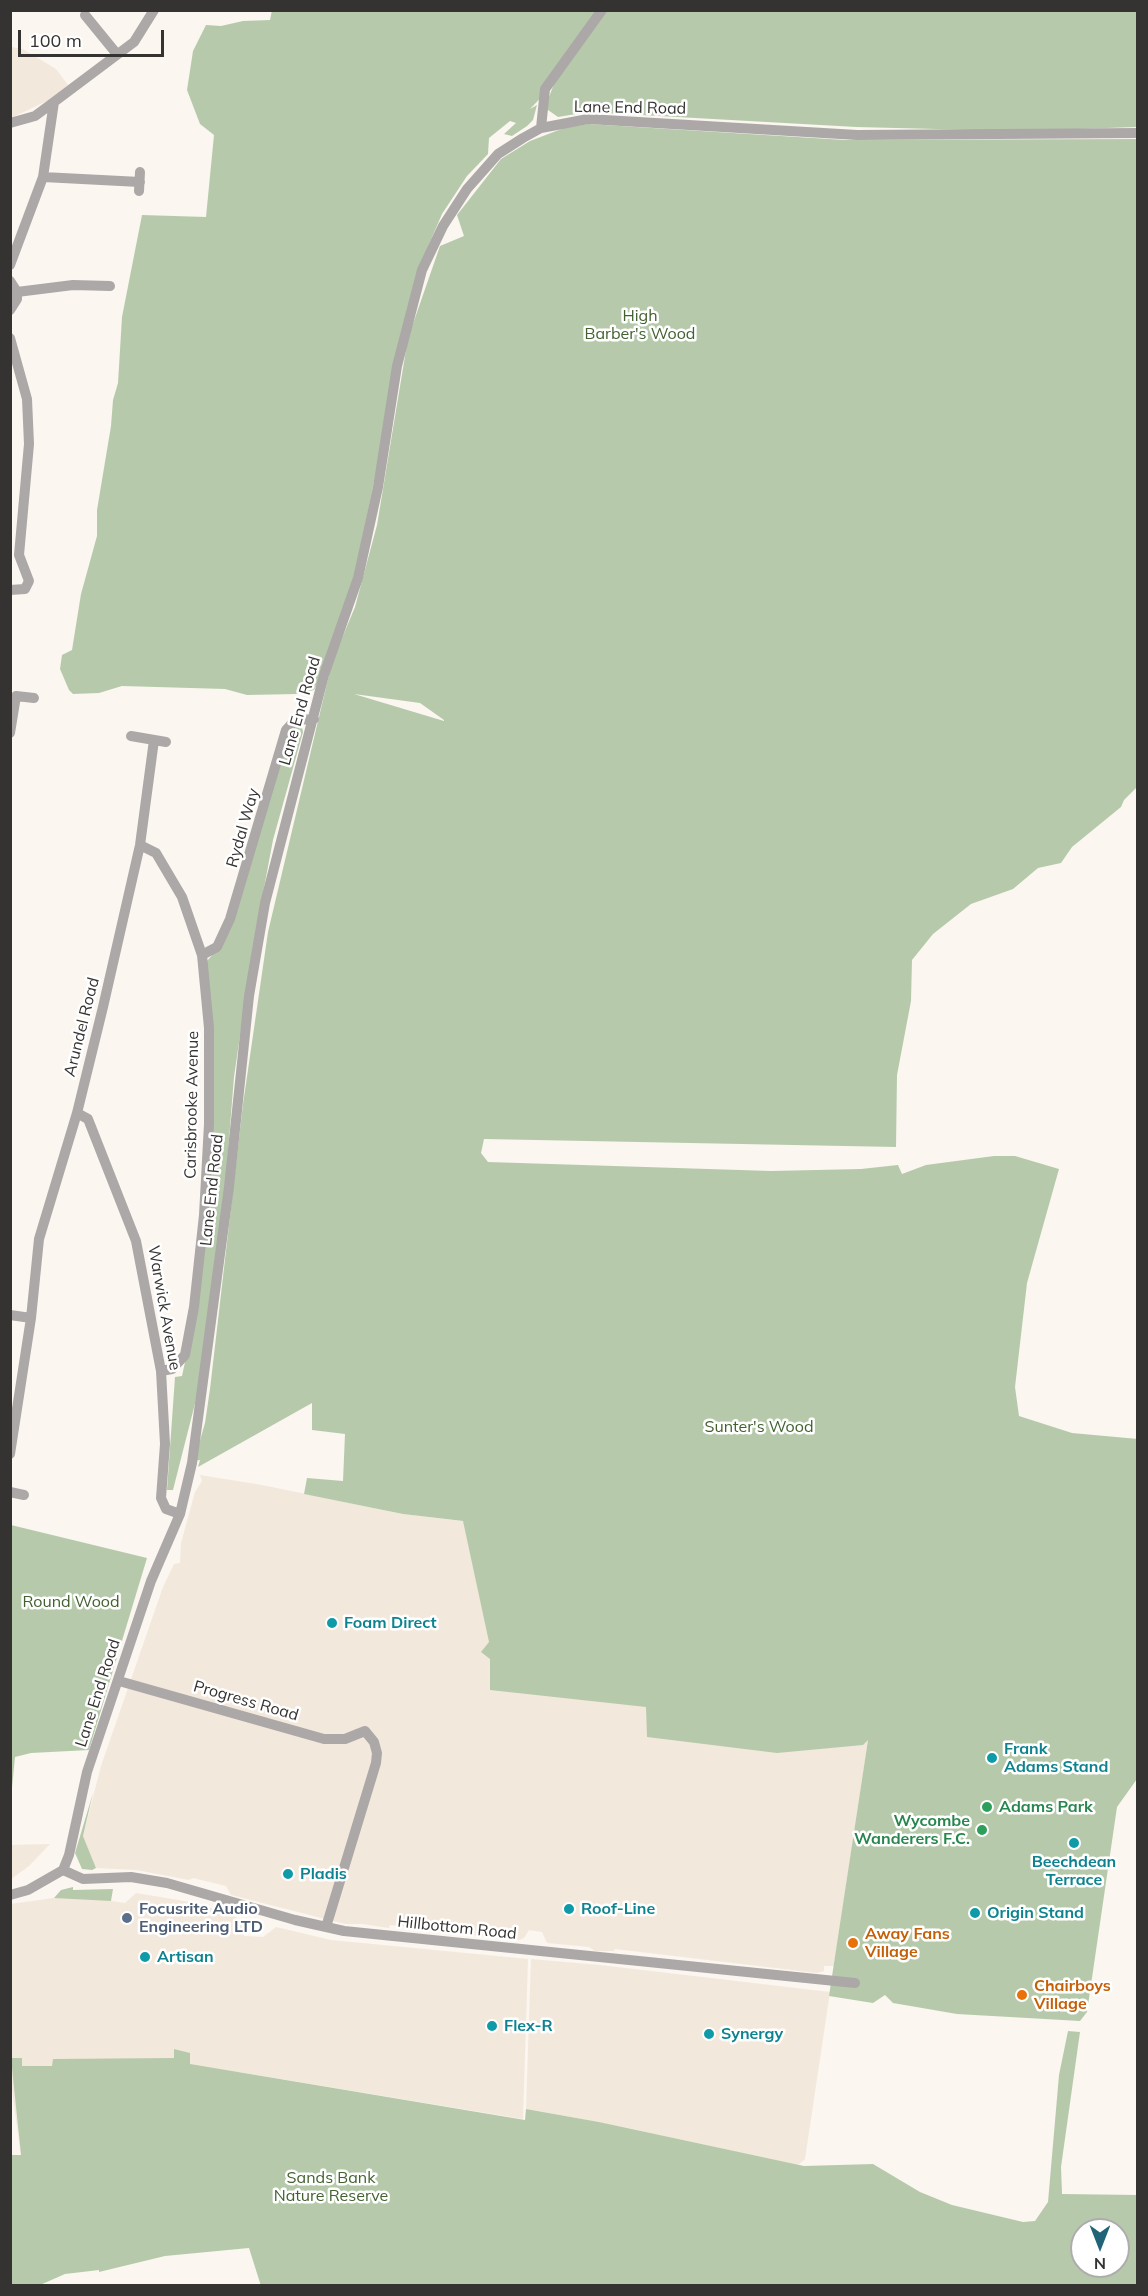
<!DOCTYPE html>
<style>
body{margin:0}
#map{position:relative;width:1148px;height:2296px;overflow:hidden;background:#fbf6f0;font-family:Mulish,sans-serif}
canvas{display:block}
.frame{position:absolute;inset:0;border:12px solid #353331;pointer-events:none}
.north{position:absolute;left:1070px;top:2218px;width:60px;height:60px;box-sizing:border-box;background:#fff;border:2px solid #aeadad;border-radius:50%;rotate:180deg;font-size:16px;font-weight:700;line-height:24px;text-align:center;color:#353331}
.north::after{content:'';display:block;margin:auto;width:21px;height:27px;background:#216477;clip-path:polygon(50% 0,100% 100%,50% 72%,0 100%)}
.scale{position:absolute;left:18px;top:30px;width:146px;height:27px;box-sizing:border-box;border:3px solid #353331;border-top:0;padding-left:8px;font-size:18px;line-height:21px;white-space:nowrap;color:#353331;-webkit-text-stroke:4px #fff;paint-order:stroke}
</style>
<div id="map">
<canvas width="1148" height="2296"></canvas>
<div class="frame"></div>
<div class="north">N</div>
<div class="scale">100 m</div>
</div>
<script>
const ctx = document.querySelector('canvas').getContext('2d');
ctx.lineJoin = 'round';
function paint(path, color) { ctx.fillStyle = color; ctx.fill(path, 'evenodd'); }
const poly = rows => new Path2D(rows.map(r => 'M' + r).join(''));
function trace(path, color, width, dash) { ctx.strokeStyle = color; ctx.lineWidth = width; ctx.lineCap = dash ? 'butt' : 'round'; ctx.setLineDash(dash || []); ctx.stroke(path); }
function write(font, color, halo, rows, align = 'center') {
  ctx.font = font + ' Mulish,sans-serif'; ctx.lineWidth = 5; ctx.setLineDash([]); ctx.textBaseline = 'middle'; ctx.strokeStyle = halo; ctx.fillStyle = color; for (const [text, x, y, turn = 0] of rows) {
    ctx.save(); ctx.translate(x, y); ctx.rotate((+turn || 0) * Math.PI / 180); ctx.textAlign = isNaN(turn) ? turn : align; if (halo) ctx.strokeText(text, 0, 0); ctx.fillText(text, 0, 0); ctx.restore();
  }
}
const built = poly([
 [11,47,23,49,56,69,68,85,49,100,11,118],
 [200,1475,262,1485,403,1514,477,1523,873,1707,834,1966,824,1966,824,1971,817,1973,615,1949,614,1951,595,1951,589,1947,547,1943,542,1932,529,1930,524,1938,519,1940,409,1929,409,1927,390,1925,389,1928,362,1924,345,1924,231,1895,226,1886,193,1878,189,1880,136,1870,96,1868,83,1836,101,1766,163,1587,174,1564,180,1563,181,1543,195,1492,202,1481],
 [50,1844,29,1866,11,1879,11,1845],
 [136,1893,196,1903,232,1915,243,1922,244,1936,263,1937,276,1927,331,1940,528,1959,523,2119,238,2072,21,2156,10,2075,10,1904,54,1898,91,1898,125,1903],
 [531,1959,600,1965,830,1992,805,2159,798,2165,599,2122,526,2109]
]);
const green = poly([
 [272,10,1137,11,1137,127,1016,131,856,127,588,112,558,117,548,110,547,102,554,84,530,109,537,105,533,120,527,126,512,136,504,134,516,123,510,121,489,138,488,154,467,176,442,214,418,270,354,578,319,681,314,690,296,694,247,695,225,689,122,686,99,693,73,694,69,690,60,669,62,655,72,650,81,594,97,536,97,510,111,426,113,400,118,383,122,317,142,215,206,217,214,135,200,124,187,90,193,51,206,25,221,26,243,21,270,20],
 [588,124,845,140,1137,139,1137,787,1124,800,1121,807,1072,847,1061,863,1038,868,1013,889,971,904,933,934,912,960,911,1001,897,1075,896,1147,484,1139,481,1153,488,1162,771,1171,861,1169,898,1165,902,1174,926,1165,994,1156,1015,1156,1059,1169,1027,1283,1015,1387,1019,1416,1072,1433,1138,1439,1137,1779,1117,1807,1087,2012,1080,2021,957,2014,893,2003,885,1995,873,2003,829,1996,868,1740,863,1745,777,1753,647,1737,646,1707,490,1690,490,1659,481,1652,489,1642,463,1521,403,1514,304,1494,307,1478,343,1481,345,1434,312,1430,312,1403,198,1467,200,1460,194,1461,205,1423,210,1389,243,1104,268,932,332,662,355,607,377,525,408,338,440,246,464,236,457,215,501,159,530,141,564,128],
 [354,694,420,703,444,720,444,721],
 [294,726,302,727,303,732,273,840,253,946,234,1077,221,1239,202,1376,173,1490,167,1490,175,1377,182,1376,192,1330,207,1227,206,962,215,952,287,734],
 [11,1525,147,1558,89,1750,31,1753,15,1757,11,1798],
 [93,1793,83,1836,96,1868,92,1870,82,1869,75,1853],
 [73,1887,73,1890,113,1889,111,1901,54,1898,61,1890],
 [1068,2031,1080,2032,1061,2167,1062,2194,1137,2195,1137,2285,261,2286,249,2248,165,2256,99,2272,99,2270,65,2274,40,2285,11,2285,11,2155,21,2155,11,2058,22,2058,22,2066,52,2066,53,2059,174,2058,174,2049,190,2053,190,2064,525,2120,526,2109,599,2122,804,2166,873,2164,920,2192,952,2205,1023,2222,1035,2221,1048,2202,1059,2075],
 [1082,2230,1118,2230,1118,2266,1082,2266]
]);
const minor = poly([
 [85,15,116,53],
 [10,123,35,116,54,102],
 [541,128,545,89,602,10],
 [43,177,140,182],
 [139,191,140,172],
 [10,265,43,177,54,102,134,42,154,10],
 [10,281,17,292,17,299,10,310],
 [17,292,73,285,110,286],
 [10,338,27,399,29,444,19,555,29,581,25,589,10,590],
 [10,733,16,696,34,698],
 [131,736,166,742],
 [140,845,156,853,182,897,202,955,209,1028,209,1124,204,1215,194,1307,185,1355,172,1369,161,1371],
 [202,955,217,947,230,919,286,730,295,720,314,719],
 [77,1113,88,1119,136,1241,161,1371,165,1444,161,1498,166,1509,180,1514],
 [10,1315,31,1318],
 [10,1454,31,1318,39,1239,77,1113,103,1007,140,845,154,740],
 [10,1492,24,1495],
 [119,1681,324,1739,345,1739,365,1731,374,1742,377,1753,376,1763,326,1927],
 [63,1870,83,1879,131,1877,167,1883,295,1920,344,1931,855,1983],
 [10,1895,28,1890,63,1870,69,1855,87,1772,151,1581,180,1514,192,1463,229,1187,249,996,265,903,324,675,358,578,378,487,397,366,422,270,443,226,467,189,498,154,523,138,541,128,588,119,857,135,1138,133]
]);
const markers = [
 [332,1623,6,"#0f9aa8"],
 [992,1758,6,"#0f9aa8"],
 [987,1807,6,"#2e9e5b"],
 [982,1830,6,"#2e9e5b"],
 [1074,1843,6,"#0f9aa8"],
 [288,1874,6,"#0f9aa8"],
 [569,1909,6,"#0f9aa8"],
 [975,1913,6,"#0f9aa8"],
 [127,1918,6,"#5c6f8a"],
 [853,1943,6,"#e8710a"],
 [145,1957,6,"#0f9aa8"],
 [1022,1995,6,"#e8710a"],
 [492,2026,6,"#0f9aa8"],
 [709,2034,6,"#0f9aa8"]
];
const streetNames = [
 ["Lane End Road",630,108,1],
 ["Lane End Road",300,711,-74],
 ["Rydal Way",243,828,-74],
 ["Arundel Road",82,1027,-76],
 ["Carisbrooke Avenue",192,1105,-89],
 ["Lane End Road",212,1190,-84],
 ["Warwick Avenue",164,1308,80],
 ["Lane End Road",98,1693,-72],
 ["Progress Road",246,1701,16],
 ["Hillbottom Road",457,1928,6]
];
const parkNames = [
 ["High",640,316],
 ["Barber's Wood",640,334],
 ["Sunter's Wood",759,1427],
 ["Round Wood",71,1602],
 ["Sands Bank",331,2178],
 ["Nature Reserve",331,2196]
];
const cultureNames = [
 ["Foam Direct",344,1623],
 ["Frank",1004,1749],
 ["Adams Stand",1004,1767],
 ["Beechdean",1074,1862,"center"],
 ["Terrace",1074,1880,"center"],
 ["Pladis",300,1874],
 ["Roof-Line",581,1909],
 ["Origin Stand",987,1913],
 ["Artisan",157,1957],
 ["Flex-R",504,2026],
 ["Synergy",721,2034]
];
const leisureNames = [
 ["Adams Park",999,1807],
 ["Wycombe",970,1821,"right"],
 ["Wanderers F.C.",970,1839,"right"]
];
const serviceNames = [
 ["Focusrite Audio",139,1909],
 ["Engineering LTD",139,1927]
];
const foodNames = [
 ["Away Fans",865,1934],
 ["Village",865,1952],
 ["Chairboys",1034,1986],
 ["Village",1034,2004]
];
paint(built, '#f3e8dc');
paint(green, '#b6caab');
trace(minor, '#aca8a8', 10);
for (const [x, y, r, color] of markers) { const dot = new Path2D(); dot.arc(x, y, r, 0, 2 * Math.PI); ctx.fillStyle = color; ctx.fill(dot); trace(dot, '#fff', 2); }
write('16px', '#353331', '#fff', streetNames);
write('16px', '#42612f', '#fff', parkNames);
write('bold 16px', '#0d838f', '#fff', cultureNames, 'left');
write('bold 16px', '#27864d', '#fff', leisureNames, 'left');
write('bold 16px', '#4e5e75', '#fff', serviceNames, 'left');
write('bold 16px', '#c56008', '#fff', foodNames, 'left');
</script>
